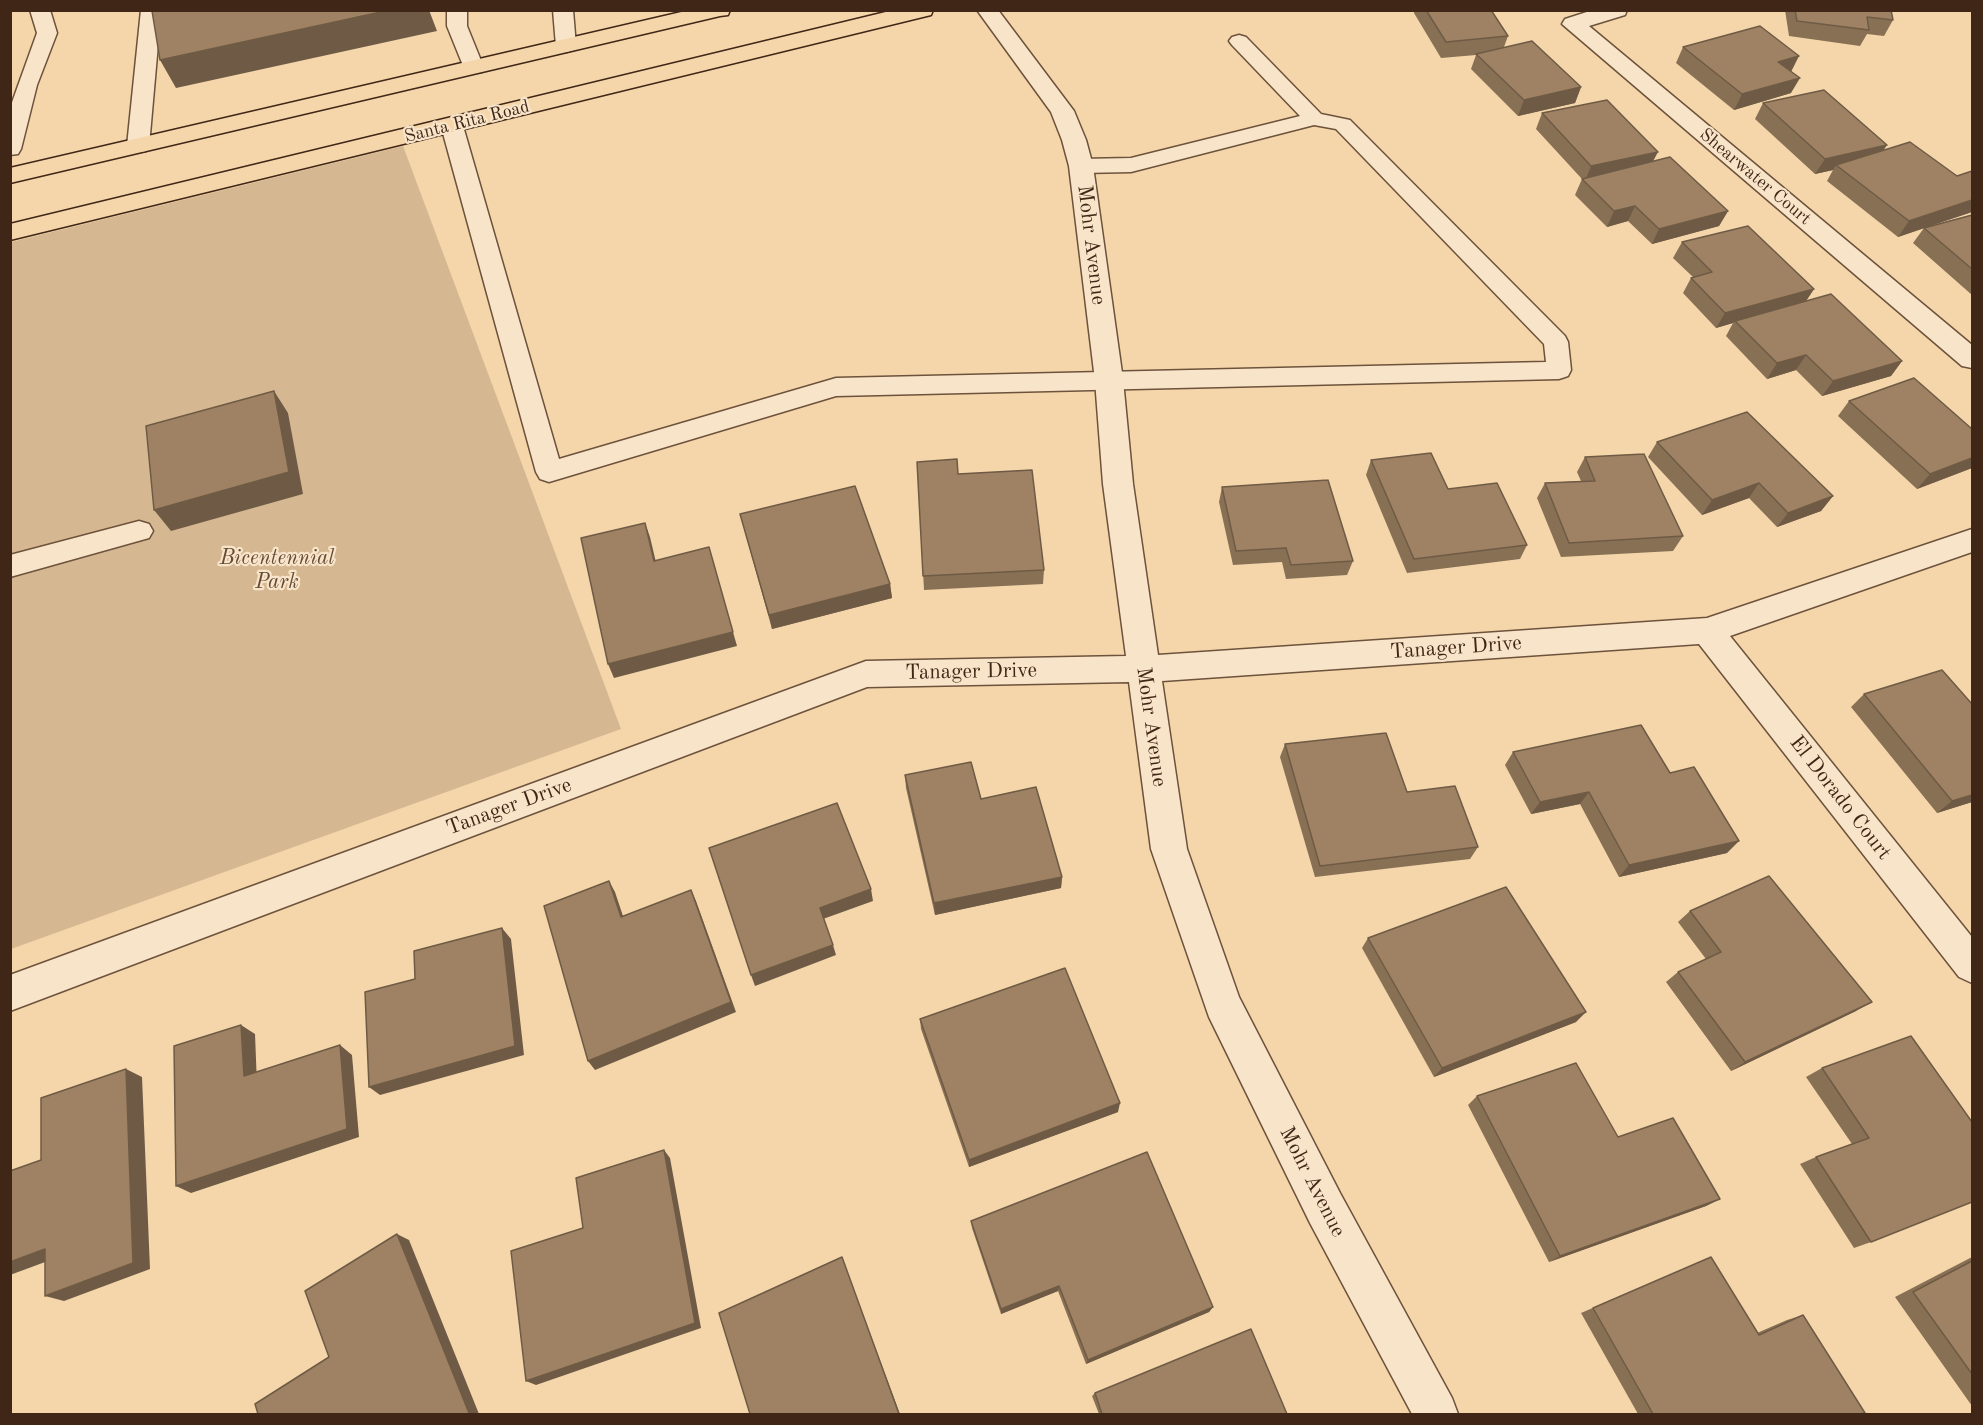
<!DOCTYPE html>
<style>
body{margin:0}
#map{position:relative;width:1983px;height:1425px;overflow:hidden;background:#f4d6aa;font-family:"Old Standard TT",serif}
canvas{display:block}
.frame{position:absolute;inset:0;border:12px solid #402617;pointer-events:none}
</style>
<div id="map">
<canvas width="1983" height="1425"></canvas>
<div class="frame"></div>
</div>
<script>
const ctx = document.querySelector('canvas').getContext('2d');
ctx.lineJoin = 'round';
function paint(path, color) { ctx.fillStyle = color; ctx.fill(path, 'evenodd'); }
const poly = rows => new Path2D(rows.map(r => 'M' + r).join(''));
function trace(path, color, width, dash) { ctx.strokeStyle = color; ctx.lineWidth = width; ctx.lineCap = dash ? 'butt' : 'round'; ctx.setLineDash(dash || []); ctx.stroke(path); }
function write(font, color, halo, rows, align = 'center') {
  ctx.font = font + ' "Old Standard TT",serif'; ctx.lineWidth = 4.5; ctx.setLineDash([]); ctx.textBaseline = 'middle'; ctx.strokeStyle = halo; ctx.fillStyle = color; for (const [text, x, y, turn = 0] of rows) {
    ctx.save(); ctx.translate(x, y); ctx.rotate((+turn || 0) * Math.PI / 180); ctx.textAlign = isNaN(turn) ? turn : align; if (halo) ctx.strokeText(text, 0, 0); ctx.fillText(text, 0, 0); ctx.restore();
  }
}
const green = poly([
 [403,146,621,729,11,949,11,242]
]);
const lane = poly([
 [30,10,50,10,57,33,37,85,21,149,18,154,10,155,10,108,37,33,30,10],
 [141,10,161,10,149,146,146,151,138,152,130,151,127,146,141,10],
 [447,10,467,10,467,26,484,68,481,72,467,72,464,68,447,26,447,10],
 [553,10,573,10,576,46,573,50,566,52,559,50,556,46,553,10],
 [1239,35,1246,37,1321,114,1350,120,1565,336,1568,342,1571,370,1568,376,1559,379,836,396,549,482,540,479,536,472,441,126,445,122,452,120,459,122,463,126,559,459,836,378,1546,362,1544,344,1336,129,1314,125,1131,172,1081,173,1073,171,1070,166,1073,161,1081,159,1131,158,1300,116,1232,45,1229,41,1232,37,1239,35],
 [139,521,149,524,153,531,149,538,10,577,10,555,139,521]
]);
const street = poly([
 [977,10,998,10,1074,111,1086,140,1093,166,1123,380,1133,484,1158,655,1707,618,1972,529,1972,552,1730,636,1972,937,1972,983,1959,977,1699,644,1162,681,1187,849,1239,997,1340,1193,1452,1398,1458,1414,1412,1414,1310,1223,1209,1017,1151,849,1129,682,867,687,10,1011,10,975,866,661,1126,656,1103,484,1095,380,1069,166,1062,140,1051,112,977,10],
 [1593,10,1627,10,1625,15,1589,26,1972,345,1972,368,1962,366,1562,24,1565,19,1593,10]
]);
const primary = poly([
 [690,10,730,10,728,15,720,16,10,183,10,168,690,10],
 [894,10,933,10,931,15,10,240,10,224,894,10]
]);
const wall = poly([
 [1414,10,1491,10,1508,36,1504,47,1581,87,1575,103,1518,116,1471,69,1476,55,1441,58,1414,13],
 [1785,10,1891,10,1893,20,1884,36,1867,34,1860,46,1789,36],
 [1683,47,1791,71,1791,93,1734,110,1676,63],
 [1763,103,1884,150,1957,176,1972,171,1972,212,1926,227,1972,215,1972,295,1913,243,1924,228,1898,237,1827,181,1833,170,1815,174,1755,119],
 [1542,113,1653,161,1728,211,1719,226,1652,244,1628,221,1607,227,1575,195,1582,179,1536,129],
 [1682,242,1814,289,1806,301,1902,361,1891,376,1822,396,1796,370,1767,379,1726,336,1733,323,1716,328,1683,293,1691,278,1693,277,1673,258],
 [1849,401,1972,429,1972,468,1917,489,1838,416],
 [1657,442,1833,496,1821,511,1777,527,1749,498,1702,515,1648,457],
 [1585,457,1683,536,1673,551,1561,557,1537,498,1545,483,1581,481,1577,472],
 [1371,460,1448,489,1527,545,1520,559,1407,573,1366,475],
 [917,462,958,474,1044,570,1043,584,924,590],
 [1222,487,1353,561,1347,575,1286,579,1282,562,1233,565,1219,502],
 [740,514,890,584,892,598,772,629],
 [1864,694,1972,802,1937,813,1851,707],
 [1285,744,1407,792,1478,847,1470,859,1315,877,1280,757],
 [1513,752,1670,773,1727,853,1619,877,1580,804,1531,814,1505,765],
 [905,775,981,799,1062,877,1061,888,935,915,906,788],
 [1690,911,1856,1011,1731,1071,1666,982,1678,972,1706,959,1678,922],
 [1368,938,1576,1022,1434,1077,1362,948],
 [920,1019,1118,1112,969,1167,921,1029],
 [1911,1036,1871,1242,1854,1248,1800,1164,1816,1157,1852,1144,1806,1077,1822,1068],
 [1477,1096,1618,1137,1720,1199,1706,1206,1549,1262,1468,1105],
 [971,1221,1213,1307,1209,1312,1086,1364,1058,1291,1001,1314,972,1228],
 [1711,1257,1757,1333,1787,1320,1803,1315,1860,1414,1638,1414,1581,1313],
 [1972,1257,1972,1406,1895,1297],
 [1095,1393,1287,1414,1099,1414,1092,1396]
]);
const shadedWall = poly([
 [390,10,429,10,437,31,176,88,160,60],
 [1799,56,1791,72,1778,62],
 [1800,78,1791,93,1734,110,1742,94],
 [1581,87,1575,103,1518,116,1524,100],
 [1887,145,1877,160,1836,165,1833,170,1815,174,1825,159],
 [1658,152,1650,167,1585,181,1591,166],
 [1972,200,1972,212,1898,237,1909,221],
 [1635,206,1628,221,1607,227,1614,211],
 [1728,211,1719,226,1652,244,1659,229],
 [1814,289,1804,304,1735,321,1733,323,1716,328,1725,313],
 [1806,355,1796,370,1767,379,1777,363],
 [1902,361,1891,376,1822,396,1833,381],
 [274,391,288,413,303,494,171,531,154,510],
 [1972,458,1972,468,1917,489,1930,474],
 [1759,483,1749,498,1702,515,1712,500],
 [1833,496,1821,511,1777,527,1788,513],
 [645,523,650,537,659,575,654,561],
 [890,584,892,598,772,629,769,615],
 [733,632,737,646,614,678,608,664],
 [1589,792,1580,804,1531,814,1540,802],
 [1972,795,1972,802,1937,813,1952,801],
 [1739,841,1727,853,1619,877,1629,865],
 [1062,877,1061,888,935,915,934,903],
 [609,881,615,892,627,928,621,917],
 [871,889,873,901,823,919,820,908],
 [691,890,696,901,736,1012,595,1070,588,1061],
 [502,928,511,939,524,1055,380,1095,369,1087],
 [833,945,836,955,755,986,751,975],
 [1872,1002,1856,1011,1731,1071,1745,1062],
 [1586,1012,1576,1022,1434,1077,1442,1068],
 [241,1025,255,1034,257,1085,244,1076],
 [340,1045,352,1055,359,1137,191,1193,176,1186],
 [126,1069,142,1077,150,1269,64,1301,45,1296],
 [1120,1103,1118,1112,969,1167,969,1160],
 [664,1150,670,1158,701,1328,536,1385,526,1381],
 [1720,1199,1706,1206,1549,1262,1560,1256],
 [397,1234,409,1240,479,1414,467,1414],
 [45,1249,64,1255,10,1275,10,1262],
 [842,1257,844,1263,900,1414,899,1414],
 [1059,1286,1058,1291,1001,1314,1001,1309],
 [1213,1307,1209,1312,1086,1364,1088,1360]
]);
const building = poly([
 [155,10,390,10,160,60,152,11,155,10],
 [1426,10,1491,10,1508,36,1446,42,1426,10],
 [1795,10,1891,10,1893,20,1867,17,1869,30,1797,21,1795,10],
 [1760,26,1799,56,1778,62,1800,78,1742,94,1683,47,1760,26],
 [1532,41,1581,87,1524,100,1476,54,1532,41],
 [1824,90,1887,145,1825,159,1763,103,1824,90],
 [1607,100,1658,152,1591,166,1542,113,1607,100],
 [1910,142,1957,176,1972,171,1972,200,1909,221,1836,165,1910,142],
 [1670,157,1728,211,1659,229,1635,206,1614,211,1582,179,1670,157],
 [1972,215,1972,269,1924,228,1972,215],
 [1748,226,1814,289,1725,313,1691,278,1712,272,1682,242,1748,226],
 [1831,294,1902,361,1833,381,1806,355,1777,363,1735,321,1831,294],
 [1914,378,1972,429,1972,458,1930,474,1849,401,1914,378],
 [274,391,289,472,154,510,146,426,274,391],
 [1747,412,1833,496,1788,513,1759,483,1712,500,1657,442,1747,412],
 [1431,453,1448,489,1497,483,1527,545,1414,559,1371,460,1431,453],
 [1644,454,1683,536,1569,543,1545,483,1595,481,1585,457,1644,454],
 [957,459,958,474,1032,470,1044,570,923,576,917,462,957,459],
 [1328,480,1353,561,1291,565,1286,548,1236,551,1222,487,1328,480],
 [855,486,890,584,769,615,740,514,855,486],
 [645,523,654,561,709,547,733,632,608,664,581,538,645,523],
 [1942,670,1972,704,1972,795,1952,801,1864,694,1942,670],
 [1641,725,1670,773,1694,767,1739,841,1629,865,1589,792,1540,802,1513,752,1641,725],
 [1386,733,1407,792,1455,786,1478,847,1320,866,1285,744,1386,733],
 [971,762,981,799,1036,787,1062,877,934,903,905,775,971,762],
 [837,803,871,889,820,908,833,945,751,975,709,848,837,803],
 [1769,876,1872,1002,1745,1062,1678,972,1721,952,1690,911,1769,876],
 [609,881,621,917,691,890,731,1002,588,1061,544,906,609,881],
 [1506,887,1586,1012,1442,1068,1368,938,1506,887],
 [502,928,515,1046,369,1087,365,992,415,979,414,951,502,928],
 [1065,968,1120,1103,969,1160,920,1019,1065,968],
 [241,1025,244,1076,340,1045,347,1129,176,1186,174,1046,241,1025],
 [1911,1036,1972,1122,1972,1202,1871,1242,1816,1157,1869,1138,1822,1068,1911,1036],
 [1576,1063,1618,1137,1673,1118,1720,1199,1560,1256,1477,1096,1576,1063],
 [126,1069,133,1263,45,1296,45,1249,10,1262,10,1171,41,1160,41,1098,126,1069],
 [664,1150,695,1323,526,1381,511,1251,583,1228,576,1178,664,1150],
 [1147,1152,1213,1307,1088,1360,1059,1286,1001,1309,971,1221,1147,1152],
 [397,1234,469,1413,467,1414,258,1414,255,1404,329,1357,305,1291,397,1234],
 [842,1257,899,1414,750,1414,719,1313,842,1257],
 [1711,1257,1759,1335,1803,1315,1865,1413,1860,1414,1653,1414,1593,1308,1711,1257],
 [1972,1261,1972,1374,1913,1292,1972,1261],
 [1251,1329,1287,1414,1102,1414,1095,1393,1251,1329]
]);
const farStreetnames = [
 ["Santa Rita Road",467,122,-14],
 ["Shearwater Court",1755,177,40]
];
const streetNames = [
 ["Mohr Avenue",1091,245,83],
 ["Tanager Drive",1456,648,-4],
 ["Tanager Drive",971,672,-1],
 ["Mohr Avenue",1151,727,82],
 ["El Dorado Court",1840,798,52],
 ["Tanager Drive",509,807,-20],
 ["Mohr Avenue",1312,1182,63]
];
const parkNames = [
 ["Bicentennial",277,558],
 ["Park",277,582]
];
paint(green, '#d5b891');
trace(lane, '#6d523c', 3);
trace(street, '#6d523c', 3);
trace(primary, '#402617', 3);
paint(lane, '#f8e4c8');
paint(street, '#f8e4c8');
paint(primary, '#f4d6aa');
paint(wall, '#887055');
paint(shadedWall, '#6f5b45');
paint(building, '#9e8263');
trace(building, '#6f5b45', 1.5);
write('18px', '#402617', '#f8e4c8', farStreetnames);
write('21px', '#402617', '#f8e4c8', streetNames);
write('italic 21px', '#654a36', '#f8e4c8', parkNames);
</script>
